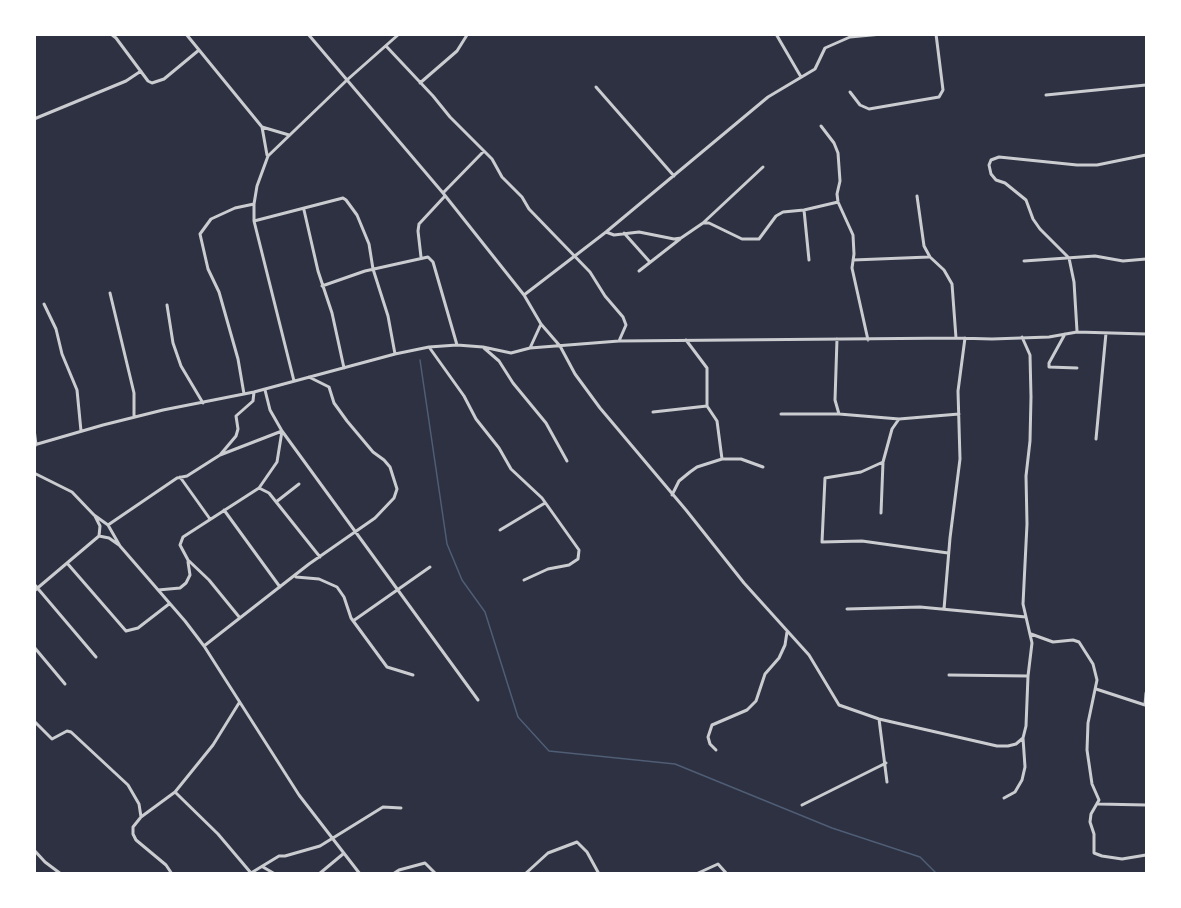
<!DOCTYPE html>
<style>
body{margin:0}
#map{position:relative;width:1181px;height:908px;overflow:hidden;background:#2d3142;font-family:"Public Sans",sans-serif}
canvas{display:block}
.frame{position:absolute;inset:0;border:36px solid #fff;pointer-events:none}
</style>
<div id="map">
<canvas width="1181" height="908"></canvas>
<div class="frame"></div>
</div>
<script>
const ctx = document.querySelector('canvas').getContext('2d');
ctx.lineJoin = 'round';
const poly = rows => new Path2D(rows.map(r => 'M' + r).join(''));
function trace(path, color, width, dash) { ctx.strokeStyle = color; ctx.lineWidth = width; ctx.lineCap = dash ? 'butt' : 'round'; ctx.setLineDash(dash || []); ctx.stroke(path); }
const stream = poly([
 [420,360,447,544,462,580,485,612,518,717,549,751,675,764,832,828,920,857,937,874]
]);
const minor = poly([
 [111,34,116,38,148,81,152,83,164,79,199,50],
 [186,34,262,127,267,155],
 [308,34,443,193,524,295,541,324,560,346,575,374,600,408,686,510,744,583,809,655,839,705,879,719,997,746,1008,746,1016,744,1023,738,1026,726,1028,676,1032,643,1023,604,1027,524,1026,476,1030,441,1031,397,1030,355,1022,337],
 [776,34,801,77],
 [386,46,433,96,450,117,492,159,502,177,522,197,529,209,590,272,605,296,623,317,626,325,619,341],
 [420,83,457,51,467,35],
 [596,87,674,176],
 [850,92,860,105,869,109,939,97,943,90,936,34],
 [1046,95,1146,85],
 [34,119,126,81,141,71],
 [821,126,834,143,838,153,840,181,837,194,838,202,853,235,854,254,852,268,868,340],
 [262,127,289,135],
 [443,193,484,151],
 [917,196,924,246,930,257,944,270,952,284,956,338],
 [304,210,318,271,332,313,344,368],
 [804,210,809,260],
 [254,221,343,198,346,200,357,215,369,244,373,269,388,316,395,354],
 [703,223,763,167],
 [606,232,614,235,639,232,674,239,681,238,703,223,709,223,742,239,759,239,776,216,783,212,804,210,838,202],
 [624,233,649,261],
 [421,257,418,231,419,224,445,196],
 [853,260,929,257],
 [1024,261,1095,256,1123,261,1146,259],
 [639,271,680,239],
 [322,286,365,271,428,257,433,262,457,345],
 [110,293,134,393,134,417],
 [524,295,606,232,768,97,815,69,825,48,850,37,882,34],
 [44,304,56,329,62,354,77,390,81,431],
 [167,305,173,343,181,366,203,403],
 [1077,331,1074,282,1069,258,1040,229,1033,219,1026,200,1005,183,996,180,991,174,989,165,991,160,999,157,1077,165,1097,165,1146,155],
 [1065,334,1049,363,1049,367,1077,368],
 [837,339,835,400,839,414,899,419,959,414],
 [686,340,707,368,707,406,717,421,722,459],
 [429,347,464,396,476,419,499,448,511,469,542,498,579,550,578,559,569,565,548,569,524,580],
 [484,348,499,361,513,383,546,423,567,461],
 [530,348,541,324],
 [294,381,254,221,254,204,257,186,268,156,347,80,399,34],
 [244,394,238,359,219,292,208,269,200,234,211,219,235,208,254,204],
 [653,412,707,406],
 [781,414,839,414],
 [34,429,36,445],
 [1096,439,1106,333],
 [34,445,103,425,163,410,254,392,395,354,429,347,457,345,483,347,511,353,530,348,619,341,956,338,992,339,1049,337,1077,332,1146,334],
 [220,455,282,431,478,700],
 [883,462,861,472,825,478,822,542,862,541,948,553],
 [34,473,72,492,94,515,108,525,120,546,185,621,204,646,299,795,360,874],
 [180,477,210,519],
 [259,488,269,493,320,557],
 [672,495,679,481,690,472,697,467,722,459,741,459,763,467],
 [276,502,299,484],
 [224,510,280,587],
 [881,513,883,462,892,429,899,419],
 [108,525,177,478,187,476,220,455,236,436,238,429,236,416,253,401,254,392],
 [500,530,545,503],
 [99,536,109,538,119,545],
 [67,563,126,631,138,628,169,604],
 [296,577,319,579,337,587,344,597,351,618,387,667,413,675],
 [34,584,96,657],
 [158,590,180,588,186,583,190,575,188,562],
 [34,591,99,536,100,526,95,516],
 [847,609,920,607,1026,617],
 [944,609,950,538,960,459,958,391,965,338],
 [240,618,209,580,188,560,180,545,183,537,259,488,277,462,282,431,270,410,265,390],
 [353,621,430,567],
 [1031,634,1053,642,1073,640,1079,642,1093,664,1097,680,1088,723,1087,750,1092,784,1099,800,1091,814,1090,822,1094,834,1094,853,1102,856,1122,859,1146,855],
 [204,646,309,564,375,518,394,498,397,489,390,467,384,460,373,452,347,421,334,403,329,387,309,377],
 [34,647,65,684],
 [949,675,1028,676],
 [1096,689,1145,705],
 [1145,705,1146,693],
 [879,719,887,782],
 [34,721,52,739,67,731,71,732,128,785,139,804,141,817],
 [716,750,710,744,708,737,712,725,747,710,756,701,765,674,779,658,785,645,787,632],
 [175,792,218,834,251,873,279,856,285,856,320,846,383,807,401,808],
 [1004,798,1015,792,1022,780,1025,767,1023,738],
 [1098,804,1146,805],
 [802,805,886,763],
 [34,850,45,862,61,874],
 [263,867,275,874],
 [172,874,166,865,136,840,133,834,133,827,141,817,175,792,213,745,239,703],
 [319,874,343,854],
 [393,874,399,870,425,863,436,874],
 [525,874,548,853,577,842,587,852,599,874],
 [696,874,718,864,727,874]
]);
trace(stream, '#4f5d75', 1.5);
trace(minor, '#caccd0', 3);
</script>
